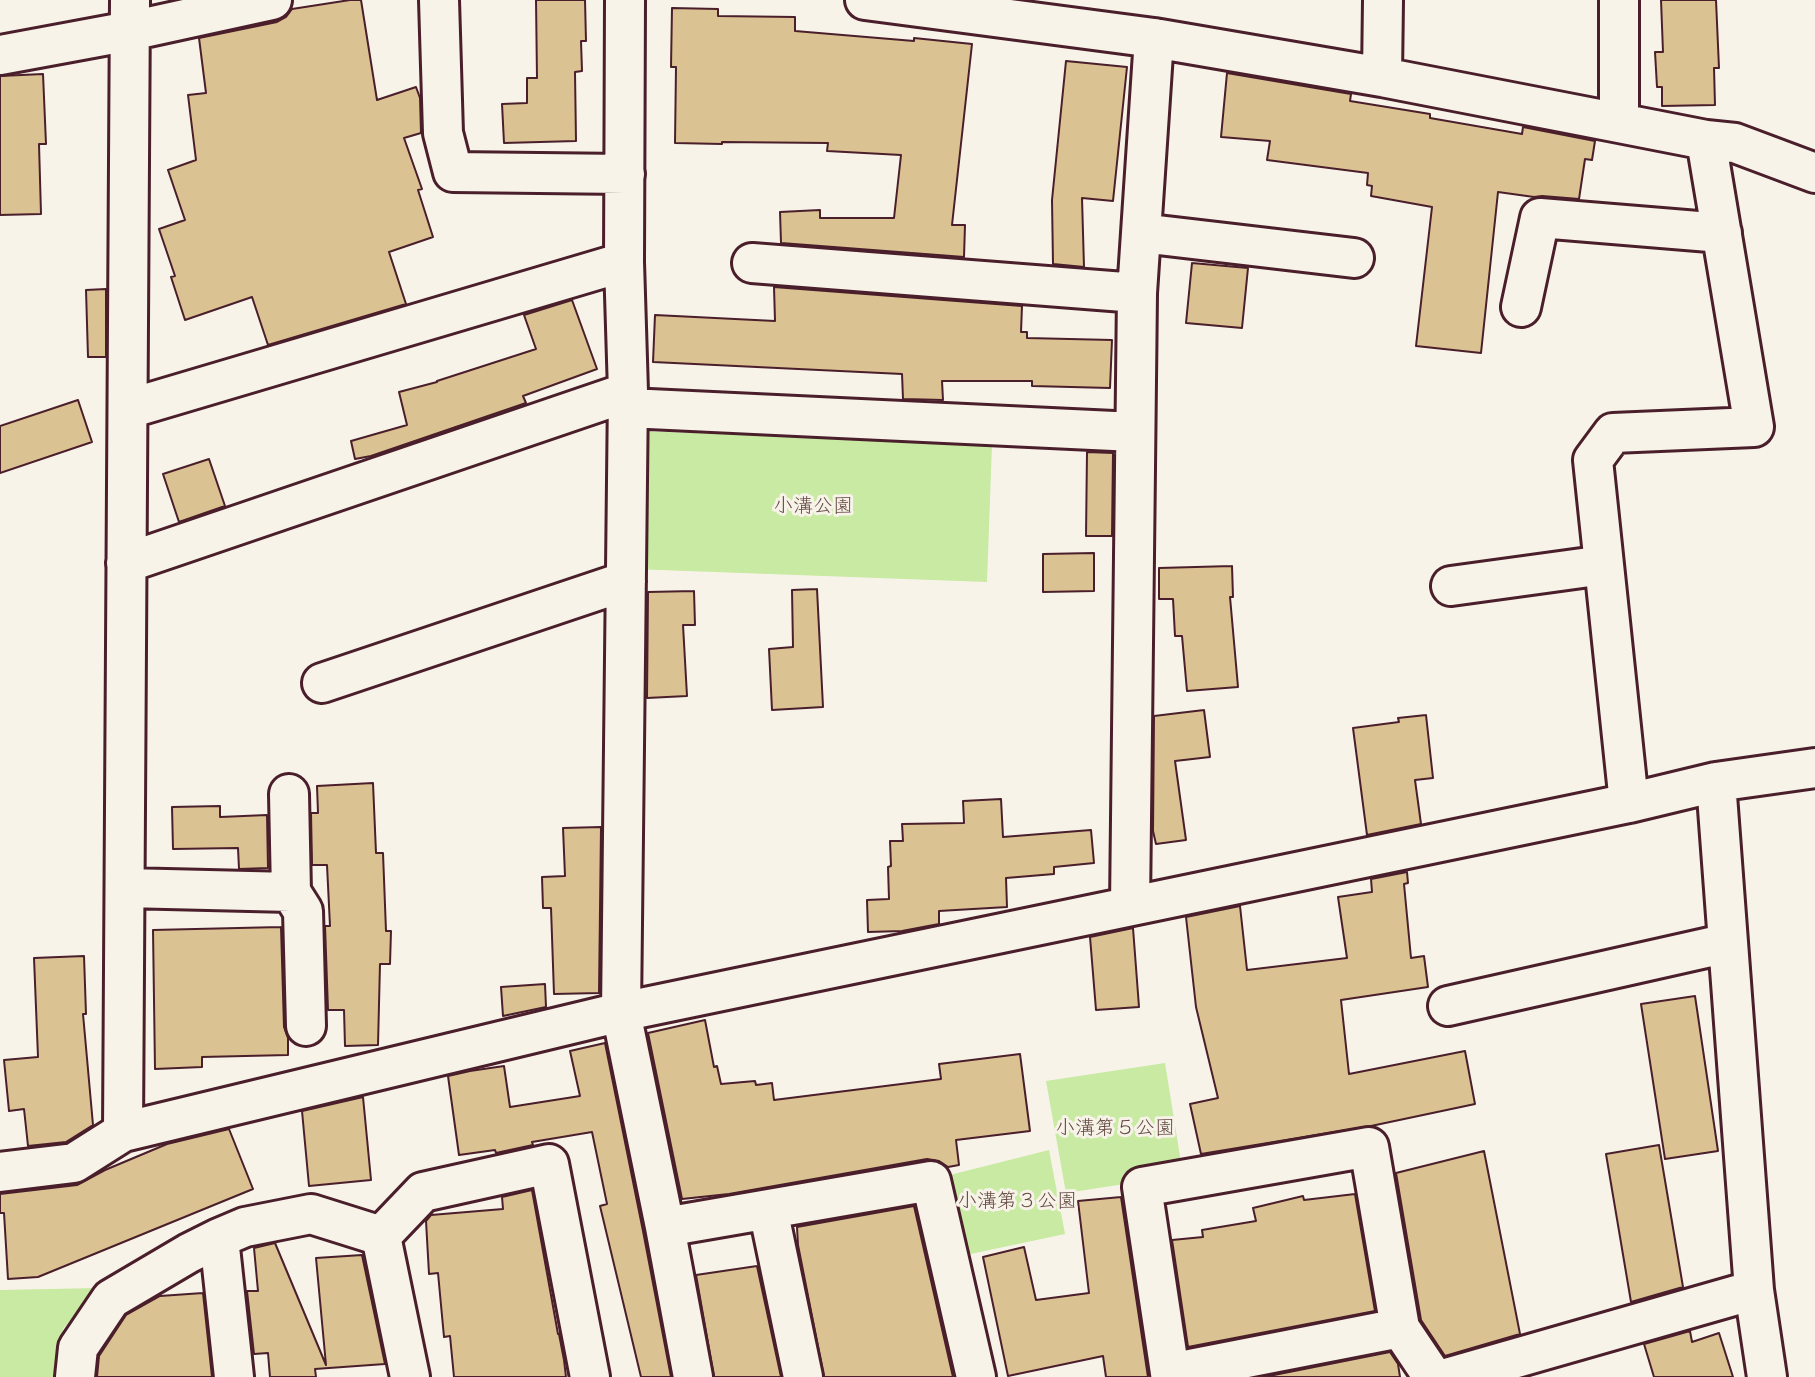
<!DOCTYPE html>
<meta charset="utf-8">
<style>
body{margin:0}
canvas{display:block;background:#f7f3e8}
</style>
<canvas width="1815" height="1377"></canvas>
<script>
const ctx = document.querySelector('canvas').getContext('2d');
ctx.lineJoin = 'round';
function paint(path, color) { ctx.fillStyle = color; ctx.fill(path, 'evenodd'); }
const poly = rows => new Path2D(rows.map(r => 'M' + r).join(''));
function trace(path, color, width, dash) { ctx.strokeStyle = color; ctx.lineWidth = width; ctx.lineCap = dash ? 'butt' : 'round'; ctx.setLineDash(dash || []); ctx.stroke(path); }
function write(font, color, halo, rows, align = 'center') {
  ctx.font = font + ' Mali,"Klee One",sans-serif'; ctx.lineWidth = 6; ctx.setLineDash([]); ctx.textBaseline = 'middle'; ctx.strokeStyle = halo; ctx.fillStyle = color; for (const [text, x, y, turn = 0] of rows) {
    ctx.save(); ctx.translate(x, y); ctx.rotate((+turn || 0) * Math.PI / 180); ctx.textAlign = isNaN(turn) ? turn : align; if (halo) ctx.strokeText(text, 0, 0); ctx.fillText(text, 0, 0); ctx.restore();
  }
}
const green = poly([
 [638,431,992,444,987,582,633,569],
 [1165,1063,1183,1175,1066,1193,1046,1081],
 [1049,1150,1065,1234,961,1256,942,1177],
 [98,1288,63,1329,57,1377,0,1377,0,1290]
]);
const building = poly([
 [350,0,361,0,377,100,416,87,420,98,421,133,404,138,422,189,418,190,433,237,389,252,406,304,268,345,252,297,185,320,171,277,175,276,159,229,185,220,168,170,196,160,188,95,206,93,199,38,277,22,286,17,292,9,350,0],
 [536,0,585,0,586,41,581,41,582,71,575,72,576,141,504,143,502,104,527,103,527,78,537,78,536,0],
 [1661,0,1716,0,1719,68,1714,68,1715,105,1662,106,1662,87,1657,87,1655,52,1663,52,1661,0],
 [672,8,718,9,718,16,795,17,795,31,914,41,914,38,972,44,952,225,965,225,964,257,781,243,780,212,820,210,820,218,894,218,901,155,827,151,828,143,722,142,722,144,675,143,676,67,671,67,672,8],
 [1066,61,1127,67,1113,201,1082,198,1084,267,1053,264,1052,200,1066,61],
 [1227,73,1351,94,1350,101,1430,114,1430,118,1522,134,1523,127,1595,141,1592,160,1585,159,1579,199,1542,196,1534,197,1498,192,1481,353,1416,346,1432,207,1371,196,1372,186,1367,185,1368,173,1267,160,1270,141,1221,137,1227,73],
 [43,74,46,144,39,144,41,214,0,215,0,76,43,74],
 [1192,263,1248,268,1242,328,1186,323,1192,263],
 [774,287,1022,306,1021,332,1027,332,1027,338,1112,340,1110,388,1032,386,1032,381,942,381,943,400,903,399,902,374,653,362,655,315,775,321,774,287],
 [106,289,106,357,88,357,86,290,106,289],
 [572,300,597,369,523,396,526,403,371,456,355,459,351,441,407,425,399,392,437,382,437,381,536,349,524,315,572,300],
 [78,400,92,442,0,473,0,426,78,400],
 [1087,452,1113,453,1112,536,1086,536,1087,452],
 [209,459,225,506,179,522,163,474,209,459],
 [1094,553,1094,591,1043,592,1043,554,1094,553],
 [1232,566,1233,597,1230,597,1238,687,1187,691,1182,636,1175,636,1173,599,1159,599,1159,568,1232,566],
 [817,589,823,707,772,710,769,649,793,647,792,590,817,589],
 [694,591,695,625,683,625,687,696,647,698,648,592,694,591],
 [1204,710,1210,757,1175,761,1186,840,1156,844,1153,831,1154,716,1204,710],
 [1426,715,1433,778,1415,780,1421,824,1367,835,1353,728,1399,722,1398,718,1426,715],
 [373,783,376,853,383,853,386,931,391,931,390,964,380,964,378,1045,345,1046,344,1010,328,1010,325,926,330,926,327,865,312,865,311,813,318,813,317,786,373,783],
 [1001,799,1003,837,1091,830,1094,863,1054,867,1054,874,1006,878,1007,907,939,911,939,924,902,931,868,932,867,900,889,899,888,867,891,866,890,841,903,841,902,824,964,823,963,801,1001,799],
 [220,806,220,817,267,815,268,868,239,869,238,848,173,849,172,807,220,806],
 [601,827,599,993,554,994,551,908,543,908,542,877,565,876,563,828,601,827],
 [1407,872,1408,883,1404,884,1411,958,1424,956,1428,987,1341,1000,1349,1074,1465,1051,1475,1104,1371,1126,1201,1154,1190,1104,1218,1098,1196,1007,1186,917,1240,906,1247,970,1347,958,1338,897,1372,892,1371,879,1407,872],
 [281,927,284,1027,288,1038,288,1055,202,1057,202,1067,155,1069,153,930,281,927],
 [1133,928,1139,1007,1096,1010,1090,937,1133,928],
 [84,956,86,1014,83,1014,93,1125,66,1142,28,1146,24,1109,9,1111,4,1060,38,1057,34,958,84,956],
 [545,984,546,1007,503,1016,501,987,545,984],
 [1695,996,1718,1151,1665,1159,1641,1004,1695,996],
 [705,1020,714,1067,717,1066,721,1084,755,1081,756,1085,772,1083,774,1100,941,1079,939,1064,1020,1054,1030,1131,956,1140,959,1165,948,1167,939,1161,927,1159,729,1194,682,1199,648,1033,705,1020],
 [605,1043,643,1231,671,1377,641,1377,600,1206,607,1204,592,1132,532,1142,533,1145,496,1153,495,1150,459,1155,448,1076,470,1071,504,1066,510,1107,580,1096,570,1051,605,1043],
 [363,1097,371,1180,309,1186,302,1111,363,1097],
 [229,1129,253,1189,38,1277,8,1279,4,1213,0,1213,0,1194,77,1185,105,1170,167,1144,229,1129],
 [1659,1145,1683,1287,1631,1302,1606,1154,1659,1145],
 [1484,1151,1520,1334,1445,1356,1421,1320,1396,1173,1484,1151],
 [532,1190,558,1334,559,1334,564,1360,566,1377,454,1377,450,1336,444,1337,438,1273,429,1274,426,1221,431,1215,503,1209,502,1197,532,1190],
 [1355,1194,1375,1311,1188,1347,1172,1240,1203,1237,1202,1230,1256,1221,1253,1208,1303,1196,1304,1200,1355,1194],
 [1121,1197,1148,1377,1106,1377,1103,1356,1008,1376,983,1257,1024,1247,1036,1300,1089,1293,1078,1201,1121,1197],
 [914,1206,953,1377,824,1377,798,1245,797,1227,914,1206],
 [275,1243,326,1365,316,1258,362,1255,385,1364,315,1369,316,1377,270,1377,268,1353,254,1354,247,1291,258,1291,254,1248,275,1243],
 [757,1266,781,1377,714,1377,696,1275,757,1266],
 [203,1293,212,1377,97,1377,99,1356,126,1315,160,1296,203,1293],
 [1690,1331,1692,1342,1719,1333,1733,1377,1654,1377,1644,1344,1690,1331],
 [1390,1352,1398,1364,1400,1377,1264,1377,1390,1352]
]);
const street = poly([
 [439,0,443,133,453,172,625,174],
 [625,0,624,262,628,392,621,1012,665,1227,693,1377],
 [865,0,1154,38,1382,77,1619,123,1706,140,1735,143,1815,173],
 [1619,0,1619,123],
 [0,55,130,31,272,0],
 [1382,77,1383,0],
 [1141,233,1354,258],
 [752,263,1137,293],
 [1521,307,1540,218,1722,233],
 [628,408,1135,432],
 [128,409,624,262],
 [126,563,628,392],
 [1451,586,1604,565],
 [322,683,626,581],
 [1716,782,1754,1290,1767,1377],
 [289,794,291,892,303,911,306,1026],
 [1629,803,1593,460,1613,433,1754,427,1706,140],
 [125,888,291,892],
 [1130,906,1137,293,1154,38],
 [1448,1006,1728,943],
 [123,1132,130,0],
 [0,1172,74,1163,123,1132,621,1012,1629,803,1716,782,1815,768],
 [768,1209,803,1377],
 [665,1227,931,1181,976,1377],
 [381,1236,410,1377],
 [219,1238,234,1377],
 [1400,1328,1170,1373,1142,1187,1369,1147,1400,1328,1433,1377],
 [75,1377,78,1348,111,1299,189,1253,219,1238,245,1227,311,1214,381,1236,423,1192,549,1164,590,1377],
 [1450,1377,1754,1290]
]);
const parkNames = [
 ["小溝公園",813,506],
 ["小溝第５公園",1115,1128],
 ["小溝第３公園",1017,1201]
];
paint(green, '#c8eaa2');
paint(building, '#dbc292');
trace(building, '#4a1f2b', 2);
trace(street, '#4a1f2b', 44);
trace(street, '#f7f3e8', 38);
write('20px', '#634843', '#f7f3e8', parkNames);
</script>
